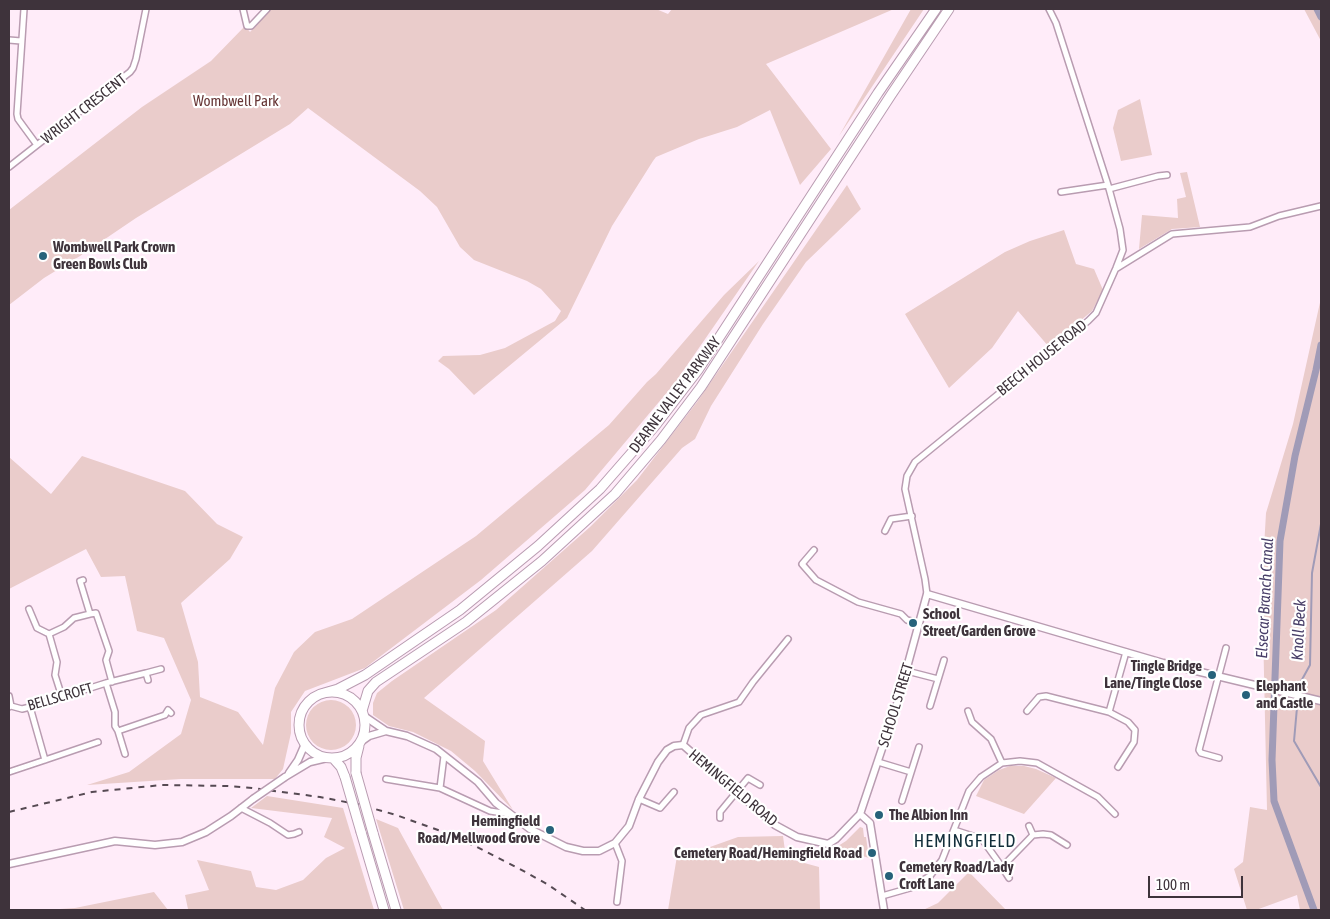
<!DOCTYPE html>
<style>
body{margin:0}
#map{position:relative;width:1330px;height:919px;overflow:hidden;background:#ffecf9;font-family:"Asap Condensed",sans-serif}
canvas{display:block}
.frame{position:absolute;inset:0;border:10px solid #3e333b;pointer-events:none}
.scale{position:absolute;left:1148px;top:876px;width:95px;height:22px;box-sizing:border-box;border:2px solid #3e333b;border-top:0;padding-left:6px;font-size:15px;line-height:18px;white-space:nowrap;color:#3e333b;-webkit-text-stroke:4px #fff;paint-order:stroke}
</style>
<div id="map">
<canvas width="1330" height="919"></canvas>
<div class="frame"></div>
<div class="scale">100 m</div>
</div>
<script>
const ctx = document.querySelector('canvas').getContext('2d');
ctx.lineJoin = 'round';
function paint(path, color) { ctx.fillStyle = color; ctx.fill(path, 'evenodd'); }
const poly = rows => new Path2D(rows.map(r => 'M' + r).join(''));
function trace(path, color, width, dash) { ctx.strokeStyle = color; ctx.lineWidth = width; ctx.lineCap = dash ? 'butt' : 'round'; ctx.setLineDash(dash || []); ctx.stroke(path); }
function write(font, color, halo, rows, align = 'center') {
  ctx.font = font + ' "Asap Condensed",sans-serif'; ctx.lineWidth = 4.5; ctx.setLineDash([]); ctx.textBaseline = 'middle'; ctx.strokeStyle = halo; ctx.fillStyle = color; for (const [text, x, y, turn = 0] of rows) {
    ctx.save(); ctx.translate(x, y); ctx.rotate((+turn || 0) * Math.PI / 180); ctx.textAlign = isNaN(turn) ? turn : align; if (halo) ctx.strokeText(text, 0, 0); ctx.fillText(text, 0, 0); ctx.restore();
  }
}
const green = poly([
 [271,9,656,9,668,14,672,9,894,9,766,64,831,149,800,185,770,110,737,127,699,139,656,157,653,161,612,226,567,318,474,395,449,369,438,361,443,356,480,355,505,348,555,321,561,311,541,289,527,281,474,260,460,247,437,207,420,191,308,108,290,124,136,218,80,256,44,278,9,305,9,210,142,107,211,61,245,26,250,32],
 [911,9,924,9,839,136],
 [1304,9,1321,9,1321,41],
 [1140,99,1152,155,1121,161,1113,128,1118,110],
 [1187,172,1200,227,1172,229,1139,249,1142,215,1178,218,1177,199,1186,197,1180,173],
 [847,185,861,209,806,262,763,324,711,406,695,439,682,448,592,551,424,698,485,741,483,761,513,810,475,771,451,751,413,732,389,726,373,715,373,703,377,693,392,681,496,610,590,527,637,480,697,402],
 [1064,230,1076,264,1094,269,1103,290,1092,311,1049,347,1018,311,992,348,949,388,905,314,1005,252,1030,241],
 [759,261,674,384,585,490,481,580,365,668,305,691,291,712,291,733,283,769,275,779,181,779,87,785,129,772,181,734,191,700,164,638,137,631,125,576,101,577,86,549,9,589,9,457,51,494,82,456,185,491,217,524,243,537,230,559,181,603,198,662,200,697,238,712,263,745,275,688,294,652,315,632,352,619,476,536,609,425,647,382,656,374,724,295],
 [1321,298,1321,910,1300,910,1297,895,1256,910,1247,910,1234,869,1243,862,1250,807,1267,810,1262,583,1266,513,1293,424],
 '306 725a25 25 0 1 1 50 0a25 25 0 1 1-50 0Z',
 [1010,766,1024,766,1036,769,1056,778,1024,814,976,796,984,780,999,770],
 [267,796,343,808,374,910,177,910,188,909,185,895,209,890,197,860,251,871,256,887,276,890,303,880,326,858,345,848,324,837,332,818,251,808],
 [376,819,398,828,443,910,404,910],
 [860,827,863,828,864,837,866,837,869,858,849,852,838,846,846,841],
 [783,836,786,858,819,867,820,910,668,910,678,850,698,857,710,847,738,837],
 [969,872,1006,910,923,910,938,903],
 [154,892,168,910,45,910,75,908]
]);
const stream = poly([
 [1321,524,1312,573,1310,665,1299,685,1294,741,1321,787]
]);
const canal = poly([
 [1317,9,1321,17],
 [1314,910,1274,801,1272,760,1280,541,1295,456,1316,370,1321,345]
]);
const minor = poly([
 [24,9,17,114,18,119,37,145],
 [243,9,247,26,251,26,267,9],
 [9,40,21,41],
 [9,167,130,72,133,68,136,59,146,9],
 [1109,189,1158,176,1167,175],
 [1061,192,1108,185],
 [1117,268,1172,234,1250,227,1279,216,1321,206],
 [885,531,891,519,912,516],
 [814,550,802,564,816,580,858,602,901,614,907,620,919,623],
 [927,594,925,579,905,489,907,476,915,462,1088,321,1096,313,1116,268,1123,250,1120,229,1108,185,1056,23,1049,9],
 [29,609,37,628,49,634],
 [90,614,96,613,109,651,106,660,112,682],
 [49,634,64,627,74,618,90,614,80,581,83,580],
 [49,634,57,662,55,675,62,697],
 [907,671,938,679],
 [146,673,161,669],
 [106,683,115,712,115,726,118,731],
 [9,696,11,706],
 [930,706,944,660],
 [9,707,11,706,22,709,30,707,106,683,146,673,148,680],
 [30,707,45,760,98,742],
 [968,711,972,722,991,739,1002,763],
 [1027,711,1039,697,1046,696,1109,712,1128,722,1135,730,1134,742,1118,767],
 [1109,712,1126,652],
 [683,745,689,728,701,715,739,702,753,682,788,639],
 [125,754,118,731,165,715,168,710,171,713],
 [1219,758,1201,753,1199,750,1226,648],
 [878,762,911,772],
 [9,772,45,760],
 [386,779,440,788,490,811,509,814],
 [440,788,444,756],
 [639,799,660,808,674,792],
 [902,801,919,747],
 [241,808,270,823,288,835,294,834,299,832],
 [720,818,720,812,748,778,760,785],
 [1029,826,1033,835],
 [954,830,982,839,1002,867,1033,835,1043,834,1051,835,1067,845],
 [615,843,622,861,617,902],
 [1002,867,1009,878],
 [882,896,910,888,930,876,942,860,969,791,981,777,1002,763,1020,761,1037,763,1098,797,1115,814]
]);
const tertiary = poly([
 [364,716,386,731,407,736,436,749,478,782,496,803,530,829,566,847,583,851,599,851,615,843,629,826,639,799,658,762,667,750,674,746,683,745,775,825,797,837,828,844,836,839,860,814,897,704,927,594,1163,663,1321,701],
 [362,741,369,736,386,731],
 [289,773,298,760,305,744],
 [285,777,310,762,327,758],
 [860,814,870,823,884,910],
 [9,864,115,841,155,845,182,842,206,832,231,816,253,799]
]);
const trunk = poly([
 '299 725a33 33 0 1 1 66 0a33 33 0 1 1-66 0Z',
 [324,693,338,689,365,675,460,610,538,546,600,489,655,426,698,370,878,93,936,9],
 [362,711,368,691,376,682,466,622,542,561,615,494,661,440,701,387,891,95,949,9],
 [333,758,341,767,345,777],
 [356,773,356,758,359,746],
 [361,832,384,910],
 [373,833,396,910]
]);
const rail = poly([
 [9,812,92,792,162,785,227,786,252,788,320,797,361,805,396,815,438,830,477,847,518,868,547,884,585,910]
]);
const tertiaryBridge = poly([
 [253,799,285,777]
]);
const trunkBridge = poly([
 [356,773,373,833],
 [345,777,361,832]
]);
const markers = [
 [43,256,5,"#26627a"],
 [913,623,5,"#26627a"],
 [1212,675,5,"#26627a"],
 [1246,695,5,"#26627a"],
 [879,815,5,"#26627a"],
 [550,830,5,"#26627a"],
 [872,853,5,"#26627a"],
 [889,876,5,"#26627a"]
];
const parkNames = [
 ["Wombwell Park",236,101]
];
const streetNames = [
 ["WRIGHT CRESCENT",84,109,-38],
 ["BEECH HOUSE ROAD",1042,358,-39],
 ["DEARNE VALLEY PARKWAY",675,395,-53],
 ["BELLSCROFT",60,697,-16],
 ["SCHOOL STREET",896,705,-73],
 ["HEMINGFIELD ROAD",733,788,40]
];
const poiNames = [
 ["Wombwell Park Crown",53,247],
 ["Green Bowls Club",53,264],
 ["School",923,614],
 ["Street/Garden Grove",923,631],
 ["Tingle Bridge",1202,666,"right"],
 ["Lane/Tingle Close",1202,683,"right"],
 ["Elephant",1256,686],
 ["and Castle",1256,703],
 ["The Albion Inn",889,815],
 ["Hemingfield",540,821,"right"],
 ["Road/Mellwood Grove",540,838,"right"],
 ["Cemetery Road/Hemingfield Road",862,853,"right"],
 ["Cemetery Road/Lady",899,867],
 ["Croft Lane",899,884]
];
const waterNames = [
 ["Elsecar Branch Canal",1265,598,-87],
 ["Knoll Beck",1299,630,-87]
];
const quarterNames = [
 ["HEMINGFIELD",965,841]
];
paint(green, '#eacccb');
trace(stream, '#a09bb7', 2);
trace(canal, '#a09bb7', 7);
trace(minor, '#b99cb1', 8);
trace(tertiary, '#b99cb1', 9);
trace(trunk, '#b99cb1', 11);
trace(minor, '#fff', 5);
trace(tertiary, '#fff', 6);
trace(trunk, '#fff', 9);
trace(rail, '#564a53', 2, [6, 6]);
trace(tertiaryBridge, '#b99cb1', 9, []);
trace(trunkBridge, '#b99cb1', 11, []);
trace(tertiaryBridge, '#fff', 6);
trace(trunkBridge, '#fff', 9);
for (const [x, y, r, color] of markers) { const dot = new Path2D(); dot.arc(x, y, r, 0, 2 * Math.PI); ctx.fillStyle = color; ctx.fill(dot); trace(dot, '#fff', 2); }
write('15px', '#663535', '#fff', parkNames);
write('15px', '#3e333b', '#fff', streetNames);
write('bold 15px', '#3e333b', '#fff', poiNames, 'left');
write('italic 16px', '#483e68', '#fff', waterNames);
ctx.letterSpacing = '1px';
write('18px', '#122e3a', '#fff', quarterNames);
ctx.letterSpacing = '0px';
</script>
